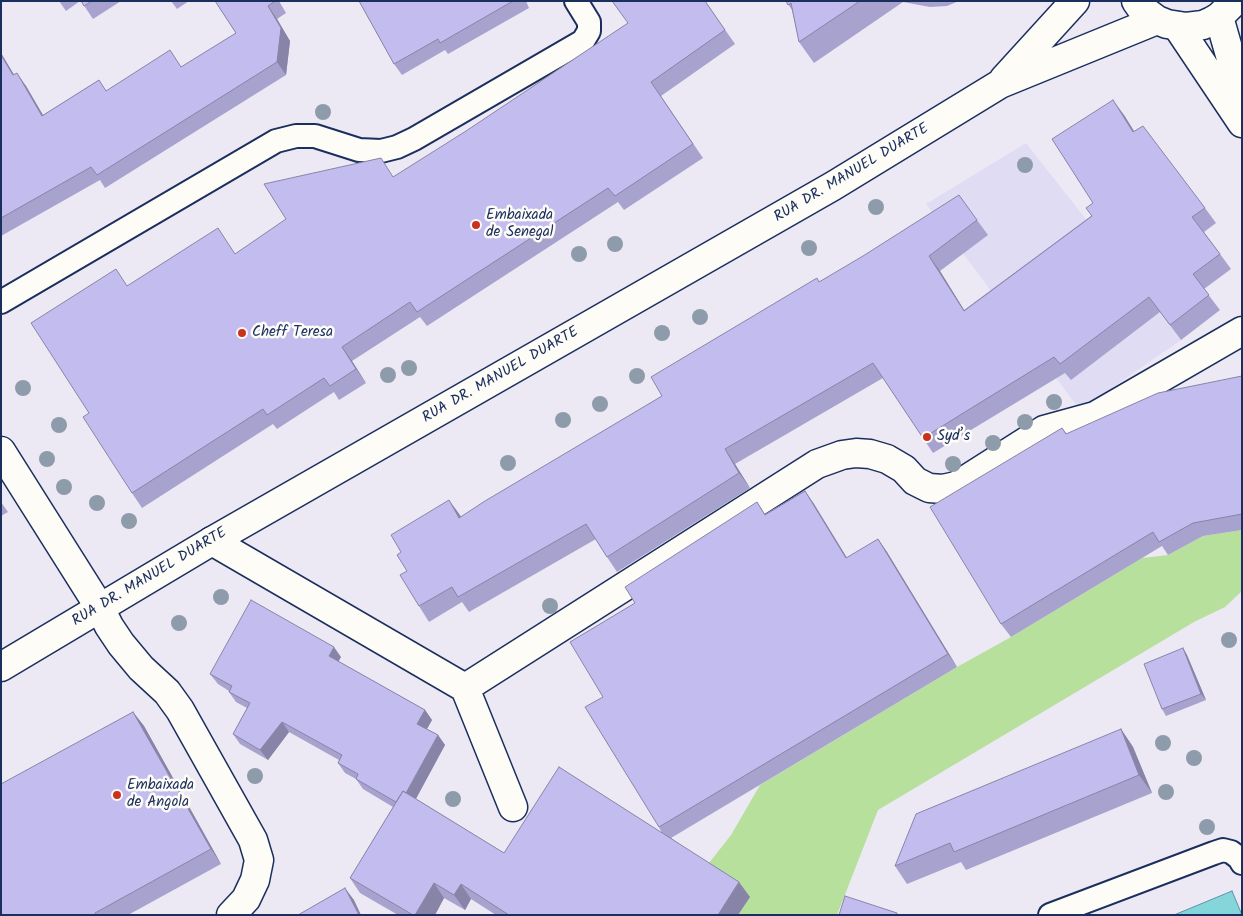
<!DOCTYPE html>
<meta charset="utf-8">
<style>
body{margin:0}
#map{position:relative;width:1243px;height:916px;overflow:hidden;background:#ece9f5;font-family:Kalam,sans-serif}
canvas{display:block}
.frame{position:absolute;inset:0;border:2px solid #1b2f5e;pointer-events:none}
</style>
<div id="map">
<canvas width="1243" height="916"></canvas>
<div class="frame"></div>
</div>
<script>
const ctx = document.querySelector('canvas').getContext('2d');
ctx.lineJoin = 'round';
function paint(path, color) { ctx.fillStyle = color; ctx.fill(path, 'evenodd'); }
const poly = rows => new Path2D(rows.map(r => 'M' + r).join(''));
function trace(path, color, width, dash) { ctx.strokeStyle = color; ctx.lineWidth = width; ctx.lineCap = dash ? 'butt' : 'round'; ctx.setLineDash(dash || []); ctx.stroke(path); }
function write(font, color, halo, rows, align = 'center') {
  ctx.font = font + ' Kalam,sans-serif'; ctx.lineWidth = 5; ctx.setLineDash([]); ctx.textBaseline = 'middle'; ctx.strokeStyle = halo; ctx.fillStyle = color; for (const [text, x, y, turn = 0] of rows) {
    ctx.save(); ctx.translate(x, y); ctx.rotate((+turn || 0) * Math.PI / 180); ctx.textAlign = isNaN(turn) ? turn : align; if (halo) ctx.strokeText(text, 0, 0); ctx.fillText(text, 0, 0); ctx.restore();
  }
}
const built = poly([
 [1026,143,1181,340,1080,410,926,204]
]);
const green = poly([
 [1242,530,1242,591,1225,607,1194,622,878,810,837,915,738,915,750,897,705,868,731,835,760,785,957,667,1011,637,1142,558,1168,555,1203,536]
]);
const water = poly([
 [1232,891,1242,915,1174,915,1232,891]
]);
const service = poly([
 [1,302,276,141,296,136,315,136,359,150,381,151,397,147,414,139,583,41,589,31,589,22,576,1],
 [1050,915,1214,853,1223,850,1231,852,1239,858,1242,863]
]);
const minor = poly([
 [1219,17,1242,97],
 [1177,26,1242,123],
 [1,451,100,608,109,626,121,644,141,668,167,692,180,710,253,840,259,860,255,880,246,899,231,915],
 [212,541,465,688,817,464,842,455,856,453,870,454,887,459,904,469,915,481,929,488,943,489,956,486,1044,430,1095,416,1242,331],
 [465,688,513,807]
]);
const tertiary = poly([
 [1136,1,1141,8,1157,20,1167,24,1186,27,1203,25,1212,21,1219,17,1235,1],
 [1004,79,1075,1],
 [1,667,212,541,833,186,1000,84,1157,20]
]);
const trees = [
 [323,112],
 [1025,165],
 [876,207],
 [615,244],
 [809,248],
 [579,254],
 [700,317],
 [662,333],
 [409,368],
 [388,375],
 [637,376],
 [23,388],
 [1054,402],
 [600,404],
 [563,420],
 [1025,422],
 [59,425],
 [993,443],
 [47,459],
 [508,463],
 [953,464],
 [64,487],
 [97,503],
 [129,521],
 [221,597],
 [550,606],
 [179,623],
 [1229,640],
 [1163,743],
 [1194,758],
 [255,776],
 [1166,792],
 [453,799],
 [1207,827]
];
const wall = poly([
 [59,1,80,1,66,11],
 [81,1,121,1,93,19],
 [171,1,189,1,177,9],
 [215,1,279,1,286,13,277,19,290,41,286,75,105,188,100,180,1,236,1,53,14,75,26,86,43,115,99,80,106,91,182,67,236,33],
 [359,1,526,1,529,8,448,54,445,50,402,75,394,64],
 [705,1,735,44,661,96,703,158,624,210,618,202,427,326,420,317,352,361,366,383,339,400,334,392,277,429,273,424,142,508,132,493,89,413,128,286,236,254,394,177],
 [786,1,959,1,947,6,930,7,903,2,814,63,799,42,792,10],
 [1124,115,1134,132,1205,208,1216,223,1204,232,1231,269,1204,289,1220,310,1181,340,1160,312,1071,380,1065,373,933,453,883,378,735,464,750,488,617,572,607,557,596,539,469,612,462,602,429,622,419,606,407,571,461,517,662,396,819,282,977,220,988,235,940,271,964,310,1091,216,1093,203],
 [1242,376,1242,530,1203,536,1168,555,1162,546,1011,637,1001,624,1062,428,1067,434],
 [805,491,814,504,847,558,878,539,887,552,957,667,671,838,750,897,738,915,496,915,471,899,465,910,444,898,435,915,398,915,360,893,350,878,393,807,363,789,356,779,345,773,338,763,339,760,289,732,268,760,240,744,233,734,247,708,236,702,229,692,229,691,218,684,210,674,341,657,338,661,425,710,432,720,427,729,438,735,445,745,416,799,504,853,662,833,659,827,603,697,635,603,757,502,765,514],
 [1,502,8,512,1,516],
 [1183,648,1187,655,1206,700,1166,716,1162,709],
 [133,712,144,726,221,864,128,915,1,915],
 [1121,729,1133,747,1152,793,966,870,961,862,907,884,895,866]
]);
const shadedWall = poly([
 [268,6,277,19,290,41,286,75,277,62],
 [1,53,22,88,13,75,1,55],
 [17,73,26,86,51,129,42,116],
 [1113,100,1124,115,1144,147,1133,132],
 [929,256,940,271,974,326,964,311],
 [342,347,352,361,366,383,356,369],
 [725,449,735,464,750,488,739,473],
 [805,491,814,504,855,571,846,558],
 [449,500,460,515,470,533,459,518],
 [878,539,887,552,957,667,948,654],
 [334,647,341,657,336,666,329,656],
 [1183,648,1187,655,1206,700,1201,694],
 [425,710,432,720,424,734,417,724],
 [133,712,144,726,221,864,211,849],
 [282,722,289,732,268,760,260,750],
 [1121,729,1133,747,1152,793,1139,775],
 [438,735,445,745,407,815,400,805],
 [739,882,750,897,738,915,718,915],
 [434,883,444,898,435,915,415,915],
 [461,884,471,899,465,910,454,895],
 [345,888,354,900,361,915,359,915]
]);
const building = poly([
 [81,1,92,1,84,6,81,1],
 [215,1,275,1,268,6,281,28,277,62,97,175,91,167,1,218,1,55,13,75,17,73,42,116,99,80,106,91,170,50,181,67,236,33,215,1],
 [359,1,513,1,440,43,438,39,394,64,359,1],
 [612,1,705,1,725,30,651,82,693,144,615,196,608,188,417,312,410,302,342,347,356,369,330,386,324,378,267,415,263,409,132,493,83,417,89,413,31,323,116,269,127,286,218,228,235,254,286,219,264,184,381,158,393,177,466,131,628,23,612,1],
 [786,1,860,1,799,42,791,3,788,5,786,1],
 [1113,100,1133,132,1143,126,1205,208,1192,217,1220,254,1193,274,1209,295,1170,325,1149,297,1060,364,1054,357,923,438,873,363,725,449,739,473,607,557,586,524,458,597,452,587,419,606,400,575,407,571,397,555,401,552,391,535,449,500,459,518,485,501,662,396,651,377,817,278,819,282,863,256,959,195,977,220,929,256,964,311,1092,216,1086,208,1093,203,1052,139,1113,100],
 [1242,376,1242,514,1193,523,1159,542,1153,532,1001,624,930,507,1062,428,1066,434,1158,393,1242,376],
 [805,491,846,558,878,539,948,654,659,827,585,707,603,697,570,642,635,603,625,587,757,502,765,515,805,491],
 [251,600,334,647,329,656,425,710,417,724,438,735,406,793,403,791,396,802,356,779,358,774,338,763,342,755,282,722,260,750,233,734,250,703,229,692,232,686,210,674,251,600],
 [1183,648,1201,694,1162,709,1144,664,1183,648],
 [133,712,211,849,95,913,96,915,1,915,1,784,133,712],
 [1121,729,1139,775,954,852,950,843,895,866,916,814,1121,729],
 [559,767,739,882,718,915,509,915,461,884,454,895,434,883,415,915,413,915,350,878,403,791,504,853,559,767],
 [345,888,359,915,298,915,345,888],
 [845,896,897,913,897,915,839,915,845,896]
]);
const markers = [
 [476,225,5,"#c8321e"],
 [242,333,5,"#c8321e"],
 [927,437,5,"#c8321e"],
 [117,795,5,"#c8321e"]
];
const streetNames = [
 ["RUA DR. MANUEL DUARTE",852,174,-31],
 ["RUA DR. MANUEL DUARTE",501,376,-30],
 ["RUA DR. MANUEL DUARTE",150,578,-31]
];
const poiNames = [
 ["Embaixada",486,216],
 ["de Senegal",486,233],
 ["Cheff Teresa",252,333],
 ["Syd’s",937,437],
 ["Embaixada",127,786],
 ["de Angola",127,803]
];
paint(built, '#e0dcf3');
paint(green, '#b7e09d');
paint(water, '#84d6da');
trace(water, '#5a93a8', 1);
trace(service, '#1b2f5e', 26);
trace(minor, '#1b2f5e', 31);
trace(tertiary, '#1b2f5e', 31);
trace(service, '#fdfcf7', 22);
trace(minor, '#fdfcf7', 28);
trace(tertiary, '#fdfcf7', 28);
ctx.fillStyle = '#8e9bab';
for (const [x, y] of trees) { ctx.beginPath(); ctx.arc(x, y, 8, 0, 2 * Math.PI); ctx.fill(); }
paint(wall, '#a8a3ce');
paint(shadedWall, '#8884a7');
paint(building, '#c3bdef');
trace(building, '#8884a7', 1);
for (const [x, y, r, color] of markers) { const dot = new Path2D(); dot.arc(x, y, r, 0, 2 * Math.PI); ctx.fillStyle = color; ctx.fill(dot); trace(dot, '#fdfcf7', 2); }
write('15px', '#1b2f5e', '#fdfcf7', streetNames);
write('15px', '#1b2f5e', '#fdfcf7', poiNames, 'left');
</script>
